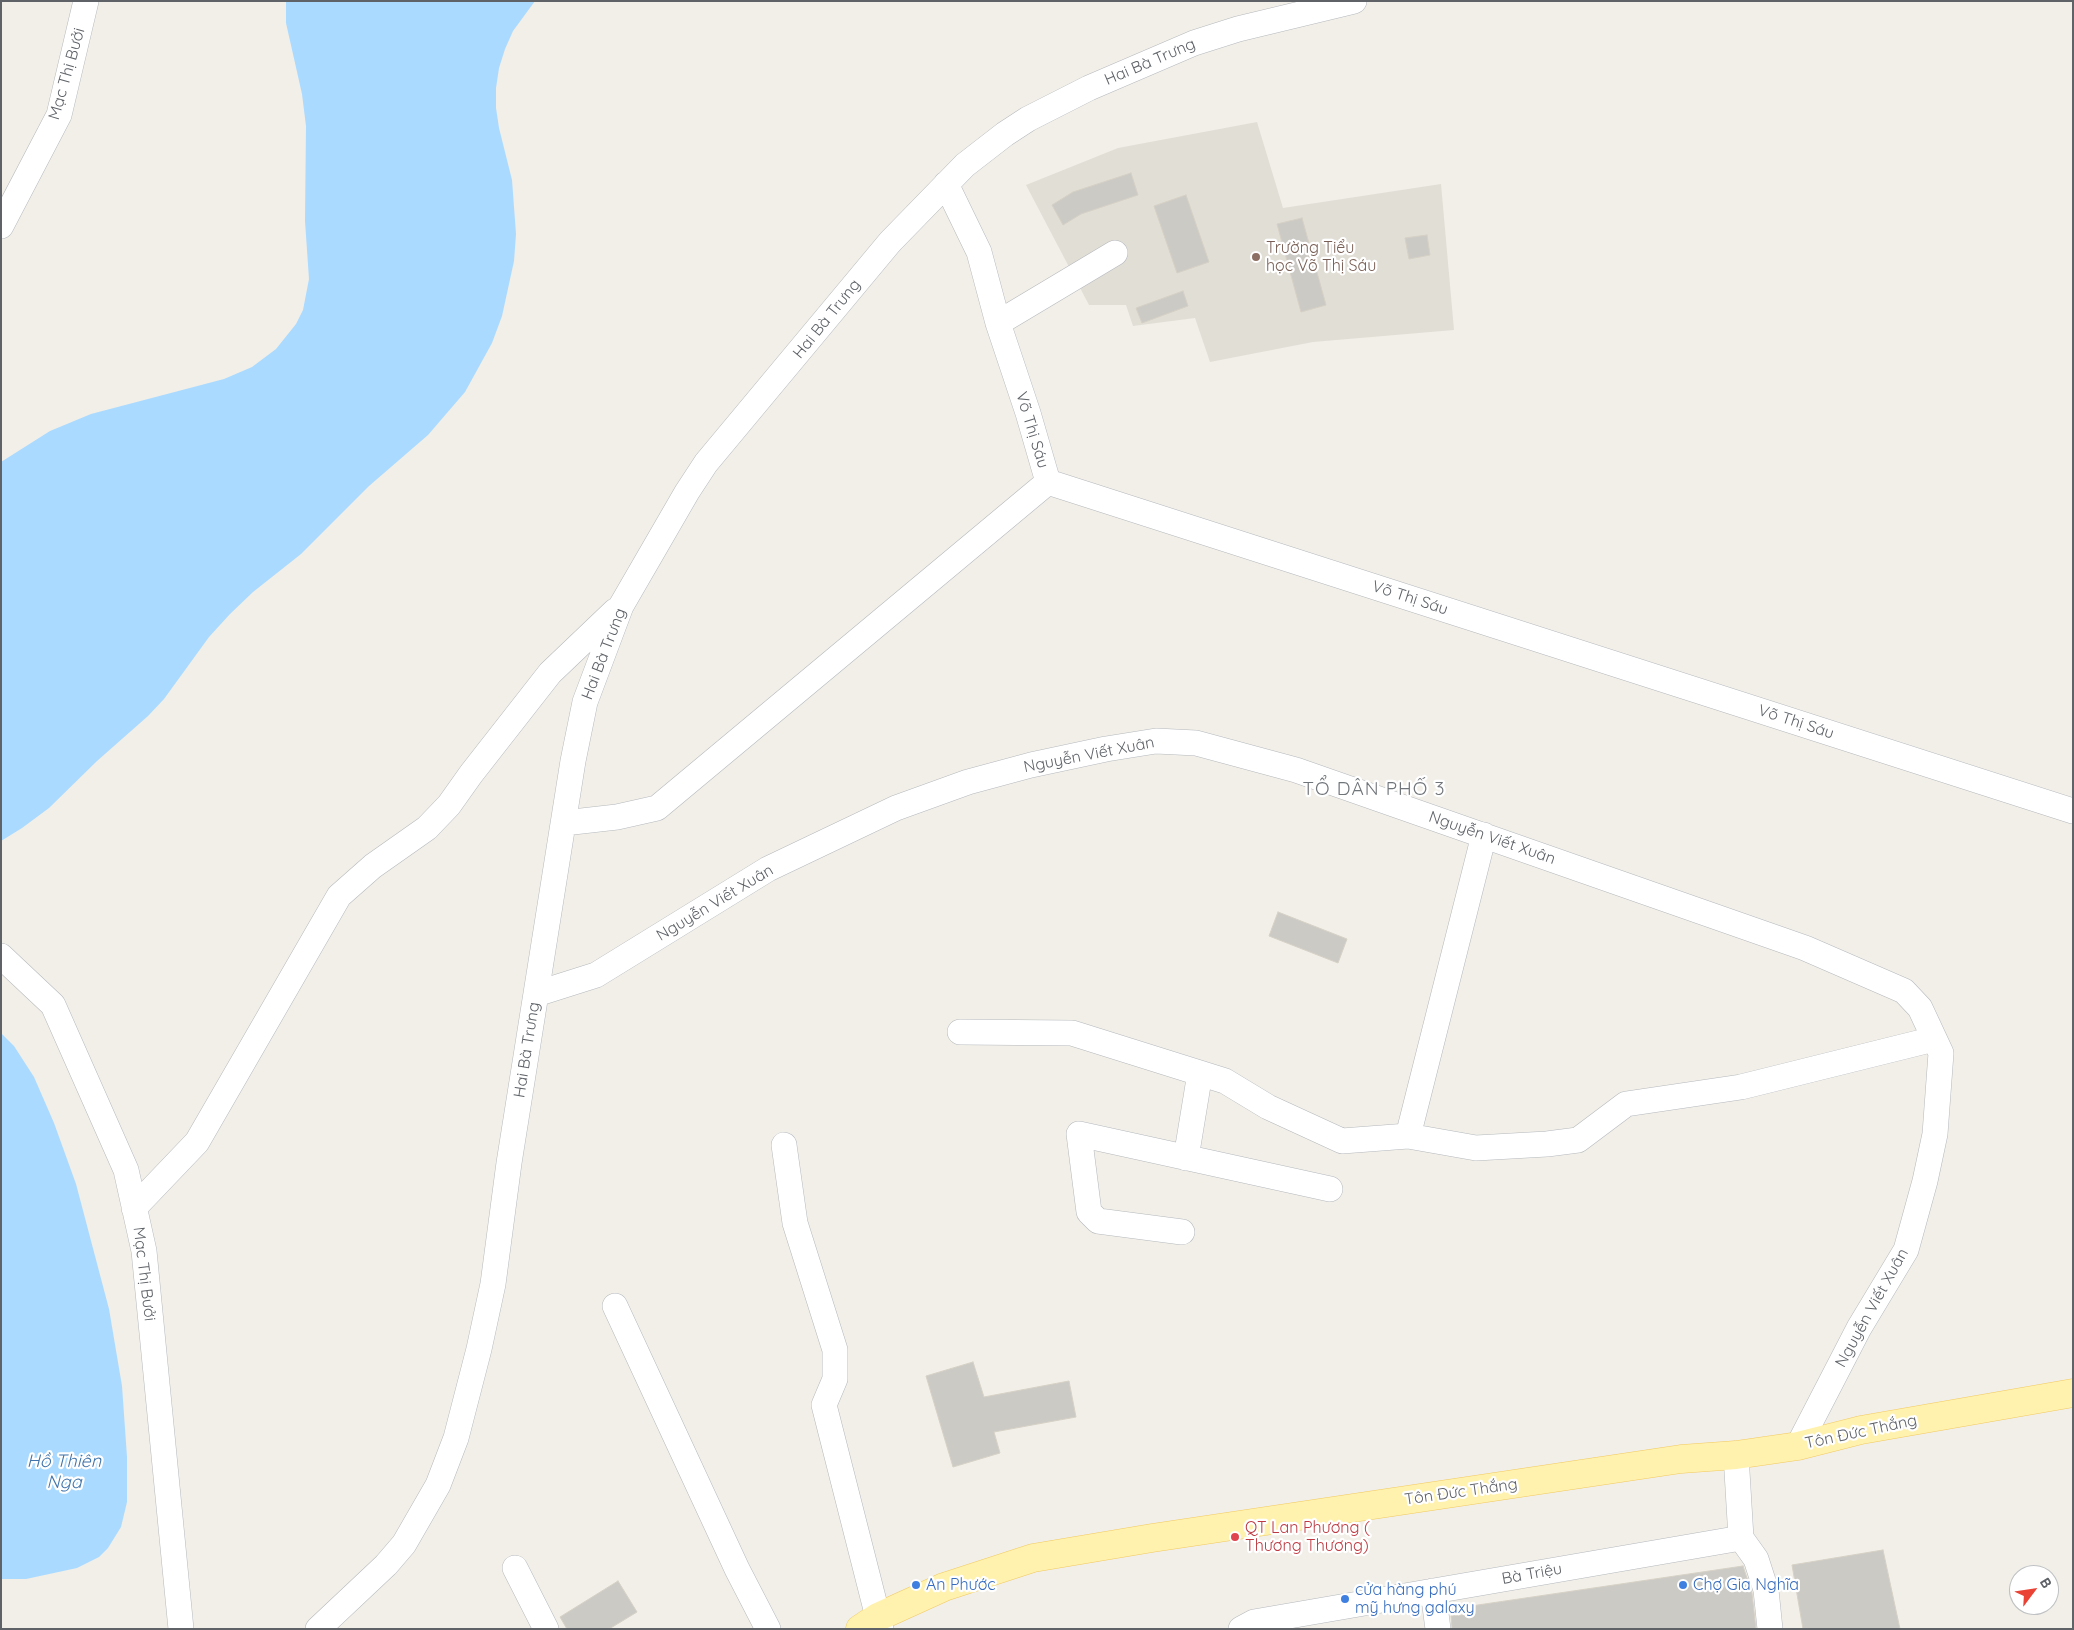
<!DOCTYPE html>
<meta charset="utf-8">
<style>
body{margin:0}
#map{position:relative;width:2074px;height:1630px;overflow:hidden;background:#f1efe8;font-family:Quicksand,sans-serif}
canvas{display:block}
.frame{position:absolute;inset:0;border:2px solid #5f6368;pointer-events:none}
.north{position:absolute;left:2009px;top:1565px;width:50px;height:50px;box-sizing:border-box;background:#fff;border:1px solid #bfc1c3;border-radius:50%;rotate:59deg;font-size:14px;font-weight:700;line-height:20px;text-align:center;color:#5f6368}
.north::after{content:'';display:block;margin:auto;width:18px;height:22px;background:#ea4335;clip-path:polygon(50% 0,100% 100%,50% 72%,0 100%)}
</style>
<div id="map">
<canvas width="2074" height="1630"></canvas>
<div class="frame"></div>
<div class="north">B</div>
</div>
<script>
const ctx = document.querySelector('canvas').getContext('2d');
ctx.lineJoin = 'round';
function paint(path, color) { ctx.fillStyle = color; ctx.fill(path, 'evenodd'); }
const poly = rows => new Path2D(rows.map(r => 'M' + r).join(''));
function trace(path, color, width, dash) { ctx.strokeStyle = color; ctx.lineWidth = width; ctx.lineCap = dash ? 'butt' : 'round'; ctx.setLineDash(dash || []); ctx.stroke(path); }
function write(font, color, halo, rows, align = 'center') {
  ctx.font = font + ' Quicksand,sans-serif'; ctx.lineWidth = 4.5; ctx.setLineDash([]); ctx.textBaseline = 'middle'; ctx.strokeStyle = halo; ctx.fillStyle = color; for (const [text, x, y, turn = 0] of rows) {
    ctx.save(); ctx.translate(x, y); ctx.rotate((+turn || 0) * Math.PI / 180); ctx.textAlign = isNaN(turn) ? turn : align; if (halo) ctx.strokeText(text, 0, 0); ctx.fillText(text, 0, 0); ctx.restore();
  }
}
const education = poly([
 [1257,122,1283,208,1441,184,1454,330,1313,342,1210,362,1195,318,1133,326,1126,305,1089,305,1026,185,1118,148]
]);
const water = poly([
 [286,1,535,1,513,31,505,49,499,68,496,88,496,108,499,128,512,180,516,234,514,261,502,316,492,343,465,392,428,435,369,486,301,554,253,592,230,614,209,637,164,699,148,716,97,761,49,808,22,828,1,841,1,462,50,431,91,414,224,379,252,367,276,349,296,324,303,310,309,279,305,221,306,126,302,94,286,23],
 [1,1033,14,1046,34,1077,54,1123,76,1184,109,1309,122,1386,127,1457,127,1502,121,1527,108,1548,99,1557,77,1568,26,1579,1,1579]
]);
const building = poly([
 [1131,173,1138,195,1081,214,1063,225,1052,205,1073,192,1131,173],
 [1186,195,1209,262,1177,273,1154,206,1186,195],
 [1302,218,1326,305,1301,312,1277,224,1302,218],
 [1427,235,1430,255,1409,259,1405,238,1427,235],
 [1183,291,1188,306,1142,323,1136,308,1183,291],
 [1278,912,1347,939,1338,963,1269,936,1278,912],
 [973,1362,984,1397,1069,1381,1076,1417,994,1432,1000,1453,953,1467,926,1376,973,1362],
 [1883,1550,1900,1629,1803,1629,1792,1565,1883,1550],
 [1743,1566,1752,1593,1756,1629,1452,1629,1451,1616,1472,1614,1471,1606,1743,1566],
 [618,1581,637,1612,609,1629,567,1629,560,1617,618,1581]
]);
const minor = poly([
 [946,184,979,252,998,323,1028,413,1048,482,2073,811],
 [1,226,59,115,86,1],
 [998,323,1115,253],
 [564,823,617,817,657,808,1048,482],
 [1,956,53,1005,126,1170,144,1251,181,1629],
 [536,994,596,975,768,869,896,808,968,782,1031,765,1106,749,1156,741,1196,743,1296,770,1805,948,1904,991,1920,1008,1941,1053,1935,1134,1925,1181,1906,1250,1859,1328,1798,1446],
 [960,1032,1072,1033,1225,1081,1268,1107,1342,1141,1408,1136,1476,1148,1547,1144,1578,1140,1626,1104,1741,1087,1934,1039],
 [1408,1136,1484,835],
 [784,1145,795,1223,835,1350,835,1379,824,1405,881,1629],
 [1186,1158,1200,1073],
 [134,1208,197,1142,339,896,373,866,427,828,449,805,471,774,550,673,615,611],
 [1182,1232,1098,1221,1089,1212,1079,1134,1330,1189],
 [615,1306,737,1569,768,1629],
 [1741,1538,1756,1559,1766,1590,1770,1629],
 [515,1568,546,1629],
 [1433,1591,1438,1629],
 [318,1629,386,1565,404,1544,438,1485,456,1438,479,1349,493,1284,509,1163,573,761,585,702,621,606,687,492,706,463,890,242,965,165,1005,134,1028,119,1089,88,1194,43,1238,29,1354,1],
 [1241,1629,1254,1622,1741,1538,1736,1455]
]);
const major = poly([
 [860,1629,878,1617,944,1587,1033,1558,1152,1538,1681,1459,1736,1455,1798,1446,1861,1430,2073,1393]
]);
const markers = [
 [1256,257,5,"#8d6e63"],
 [1235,1537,5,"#e0444e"],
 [916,1585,5,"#3f7fe0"],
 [1683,1585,5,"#3f7fe0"],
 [1345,1599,5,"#3f7fe0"]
];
const streetNames = [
 ["Hai Bà Trưng",1150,62,-23],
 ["Mạc Thị Bưởi",67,74,-74],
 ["Hai Bà Trưng",827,319,-51],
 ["Võ Thị Sáu",1032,430,73],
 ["Võ Thị Sáu",1410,598,18],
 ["Hai Bà Trưng",604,654,-69],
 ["Võ Thị Sáu",1796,722,18],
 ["Nguyễn Viết Xuân",1089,755,-11],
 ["Nguyễn Viết Xuân",1492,838,19],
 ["Nguyễn Viết Xuân",715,903,-31],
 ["Hai Bà Trưng",527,1050,-81],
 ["Mạc Thị Bưởi",144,1274,83],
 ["Nguyễn Viết Xuân",1872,1308,-61],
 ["Tôn Đức Thắng",1861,1432,-12],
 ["Tôn Đức Thắng",1461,1492,-8],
 ["Bà Triệu",1532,1574,-10]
];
const educationNames = [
 ["Trường Tiểu",1266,248],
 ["học Võ Thị Sáu",1266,266]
];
const healthNames = [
 ["QT Lan Phương (",1245,1528],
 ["Thương Thương)",1245,1546]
];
const shopNames = [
 ["An Phước",926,1585],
 ["Chợ Gia Nghĩa",1693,1585],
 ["cửa hàng phú",1355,1590],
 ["mỹ hưng galaxy",1355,1608]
];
const waterNames = [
 ["Hồ Thiên",64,1462],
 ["Nga",64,1483]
];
const quarterNames = [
 ["TỔ DÂN PHỐ 3",1374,789]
];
paint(education, '#e1ded6');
paint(water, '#aadaff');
paint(building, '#cccac5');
trace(building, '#d6d1c6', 1);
trace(minor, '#b5b8bc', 26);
trace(major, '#f2c960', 29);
trace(minor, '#fff', 25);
trace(major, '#fff2af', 28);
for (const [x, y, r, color] of markers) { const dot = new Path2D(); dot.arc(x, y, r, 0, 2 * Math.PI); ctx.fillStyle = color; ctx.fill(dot); trace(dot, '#fff', 2); }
write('16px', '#5f6368', '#fff', streetNames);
write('16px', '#785e54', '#fff', educationNames, 'left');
write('16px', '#be3a42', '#fff', healthNames, 'left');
write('16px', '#366cbe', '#fff', shopNames, 'left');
write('italic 18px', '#4174aa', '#fff', waterNames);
ctx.letterSpacing = '1px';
write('19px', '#70757a', '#fff', quarterNames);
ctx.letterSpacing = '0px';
</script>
